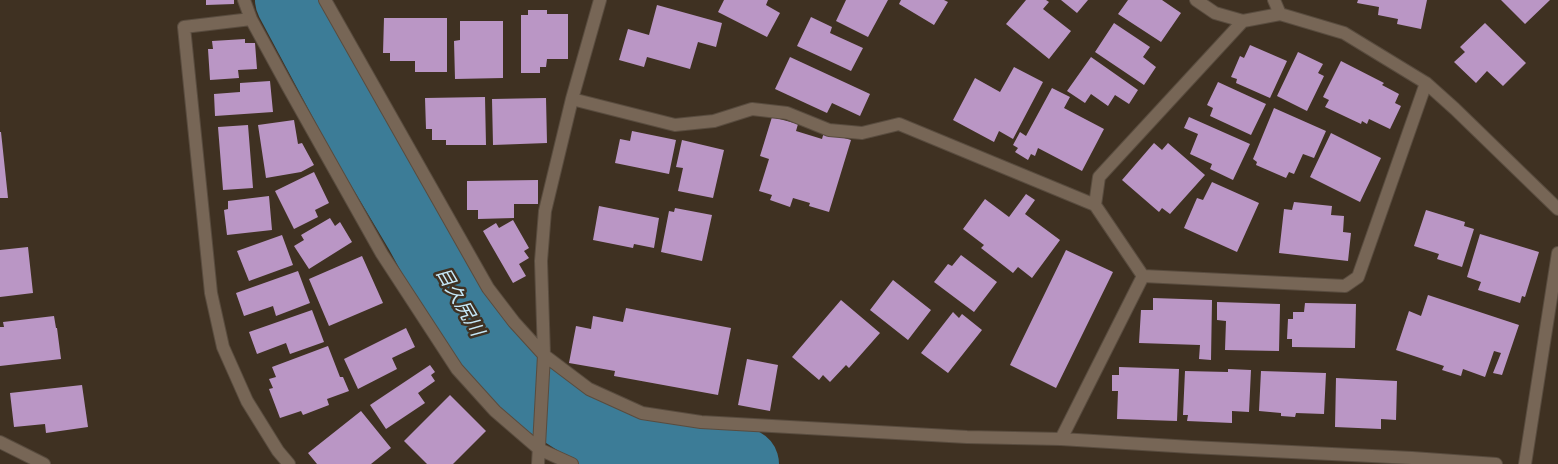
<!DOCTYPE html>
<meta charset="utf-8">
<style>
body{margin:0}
canvas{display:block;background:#3f3122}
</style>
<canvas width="1558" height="464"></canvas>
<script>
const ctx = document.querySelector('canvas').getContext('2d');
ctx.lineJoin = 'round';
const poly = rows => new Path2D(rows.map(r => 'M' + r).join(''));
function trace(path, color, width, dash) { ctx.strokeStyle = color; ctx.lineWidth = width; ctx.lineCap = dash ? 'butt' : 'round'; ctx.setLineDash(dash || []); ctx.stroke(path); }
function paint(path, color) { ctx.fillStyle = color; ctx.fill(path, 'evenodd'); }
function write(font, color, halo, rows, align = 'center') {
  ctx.font = font + ' Manrope,"Noto Sans JP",sans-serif'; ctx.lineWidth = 5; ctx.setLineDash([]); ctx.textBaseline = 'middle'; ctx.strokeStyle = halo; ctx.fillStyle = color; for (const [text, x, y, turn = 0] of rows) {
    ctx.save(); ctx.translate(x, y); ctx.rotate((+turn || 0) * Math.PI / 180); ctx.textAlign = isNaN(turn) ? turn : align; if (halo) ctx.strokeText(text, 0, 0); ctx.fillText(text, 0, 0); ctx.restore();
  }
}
const river = poly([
 [291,0,363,135,420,231,475,332,502,372,605,438,644,451,679,458,743,464]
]);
const building = poly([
 [206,0,234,0,234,4,206,5],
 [724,0,768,0,766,5,780,13,767,37,718,12],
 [846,0,888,0,868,37,836,21],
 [901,0,944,0,948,2,934,25,899,4],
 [1026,0,1046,0,1049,2,1043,9,1071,31,1049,59,1006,24],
 [1061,0,1088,0,1077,13],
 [1128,0,1162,0,1181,13,1161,42,1118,14],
 [1358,0,1427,0,1421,29,1397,24,1398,19,1378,15,1379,7,1357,3],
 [1501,0,1550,0,1525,24],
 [657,5,722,23,716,47,698,42,690,69,647,57,644,67,619,60,628,29,649,35],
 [528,10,547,10,547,14,568,14,568,59,547,59,546,67,540,67,540,73,521,73,521,15,528,15],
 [811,17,832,27,830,33,863,48,851,71,797,46],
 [384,18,447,18,447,72,415,72,415,61,390,61,390,53,383,53],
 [460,21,503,21,503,78,455,79,454,41,460,40],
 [1114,23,1150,47,1143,57,1156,67,1144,85,1095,52],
 [1485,23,1526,63,1503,86,1487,71,1476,83,1454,62,1465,52,1460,47],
 [245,39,245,43,255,43,257,69,238,70,239,78,210,80,208,49,213,49,212,41],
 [1250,45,1287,61,1270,98,1236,83,1237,79,1231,77,1240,56,1244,58],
 [1298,52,1323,64,1318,73,1324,76,1307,111,1277,96],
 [790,57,870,94,860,116,832,103,827,113,775,89],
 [1091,57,1138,90,1129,104,1115,95,1108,106,1091,94,1085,103,1067,91],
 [1341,61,1384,83,1382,85,1399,94,1395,103,1401,106,1390,129,1369,119,1367,124,1362,121,1361,124,1325,107,1329,100,1323,97],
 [1014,67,1043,82,1013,139,999,131,994,142,953,120,975,78,1000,92],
 [270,81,273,112,215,116,214,94,240,92,240,83],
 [1218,82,1266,104,1251,135,1210,116,1213,108,1207,105],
 [1052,88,1070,97,1064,108,1104,129,1082,171,1038,148,1035,156,1031,154,1028,160,1015,152,1018,148,1013,145,1020,132,1026,136],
 [485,97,486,145,446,145,446,140,432,140,432,129,426,129,425,98],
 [546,98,547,143,493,145,492,99],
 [1274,108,1326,131,1314,158,1303,154,1294,174,1289,172,1286,178,1256,165,1257,162,1253,159],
 [772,117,798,124,796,131,822,139,824,132,851,140,829,212,809,206,810,203,793,198,790,207,770,200,772,195,759,191,769,159,760,156],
 [1189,117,1250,144,1233,180,1210,169,1212,164,1190,154,1198,134,1184,128],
 [294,120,298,144,302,143,314,165,301,172,266,178,258,125],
 [248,125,253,188,223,190,218,127],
 [632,131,676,140,669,174,615,163,620,139,630,141],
 [0,132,1,132,8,198,0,198],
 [1331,133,1381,158,1360,202,1310,177],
 [682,140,724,150,713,198,678,191,683,168,676,167],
 [1154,143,1162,150,1168,143,1205,175,1170,214,1162,208,1159,212,1122,180],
 [314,172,329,203,315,210,318,217,294,229,275,191],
 [538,180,538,204,514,204,514,218,478,219,478,210,467,210,467,181],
 [1212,182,1259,203,1237,252,1184,228,1197,198,1203,200],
 [1026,194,1035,200,1025,214,1060,240,1032,278,1018,267,1013,273,981,248,984,245,963,229,985,199,1009,217],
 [269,196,272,230,227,235,224,210,228,209,228,201],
 [1294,202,1332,206,1331,215,1344,216,1343,232,1351,233,1348,261,1279,253,1284,209,1292,210],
 [599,206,659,218,654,248,634,244,633,248,593,240],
 [675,208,712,215,702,261,661,252,669,211,674,212],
 [1426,210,1465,222,1464,226,1474,229,1462,267,1437,259,1439,254,1414,246],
 [330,218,335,226,340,222,352,242,309,269,294,246,304,240,301,235],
 [513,220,529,248,524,251,529,258,519,264,526,276,513,283,483,231,496,223,499,228],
 [1480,234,1539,252,1525,297,1522,296,1520,303,1478,290,1481,282,1467,277],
 [282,235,293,265,249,281,237,251],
 [28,247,33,293,0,297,0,250],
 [1066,250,1113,272,1056,388,1010,365],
 [961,255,997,282,974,312,934,282,948,264,952,266],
 [362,256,383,303,329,326,309,279],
 [298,271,310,303,276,316,273,306,244,316,236,293],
 [893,280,931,310,908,340,870,310],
 [1428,295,1519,325,1502,375,1493,373,1501,353,1494,351,1485,377,1463,369,1461,376,1442,370,1444,366,1396,350,1409,311,1421,316],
 [1153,298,1212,300,1211,360,1199,359,1200,345,1139,343,1141,310,1153,310],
 [841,300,880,333,849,368,846,365,830,382,823,375,819,380,792,357],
 [1217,302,1280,304,1279,351,1225,350,1226,321,1217,320],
 [1305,303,1356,304,1355,348,1292,347,1292,339,1287,339,1288,319,1293,319,1293,312,1304,312],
 [626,308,731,328,718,395,614,376,615,371,569,363,576,326,591,329,593,316,623,322],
 [312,310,324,342,290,354,286,343,257,354,249,332],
 [953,312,959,318,962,314,982,330,948,373,921,353],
 [54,316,56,328,57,328,61,359,0,366,0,327,4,327,3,322],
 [406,328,415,347,392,358,397,369,358,389,344,359],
 [328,346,340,377,343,377,349,391,327,399,329,405,303,415,301,411,280,418,269,389,273,388,269,379,276,377,272,367],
 [747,359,778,365,770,411,738,405],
 [430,365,435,372,431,375,435,381,418,393,425,403,386,429,370,405],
 [1119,367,1179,369,1177,421,1117,419,1118,391,1112,391,1112,375,1119,375],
 [1228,369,1251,370,1249,412,1232,411,1232,423,1187,421,1188,415,1183,415,1185,371,1228,372],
 [1261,371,1326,373,1324,414,1296,413,1295,417,1281,416,1281,413,1259,411],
 [1336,378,1397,381,1396,420,1381,419,1381,429,1335,427],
 [82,385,88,427,46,433,45,424,14,427,10,393],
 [450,395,486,431,453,464,427,464,404,441],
 [361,411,391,448,371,464,317,464,308,453]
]);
const minor = poly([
 [244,0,251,19,287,85,382,254,457,369,495,411,539,449,572,464],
 [325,0,488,288,514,322,544,355,589,389,642,413,701,422,967,437,1061,439,1191,447,1412,458,1496,464],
 [1196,0,1215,13,1243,21,1280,14,1344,33,1426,83,1455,109,1558,209],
 [1274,0,1280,14],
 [251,19,184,27,211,293,223,347,247,401,278,451,289,464],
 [572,99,675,125,714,121,752,109,787,113,829,130,862,133,899,124,1095,205],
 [1143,276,1095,205,1099,177,1243,21],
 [1061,439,1143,276,1345,286,1358,277,1426,83],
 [0,442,44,464],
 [538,464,544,355,541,261,545,211,572,99,600,0],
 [1525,464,1558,253]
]);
const waterNames = [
 ["目久尻川",459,302,60]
];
trace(river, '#3c7c97', 72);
paint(building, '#ba96c5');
trace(minor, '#594c3f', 14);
trace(minor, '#776656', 12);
write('italic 19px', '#c6e9f9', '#3f3122', waterNames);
</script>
